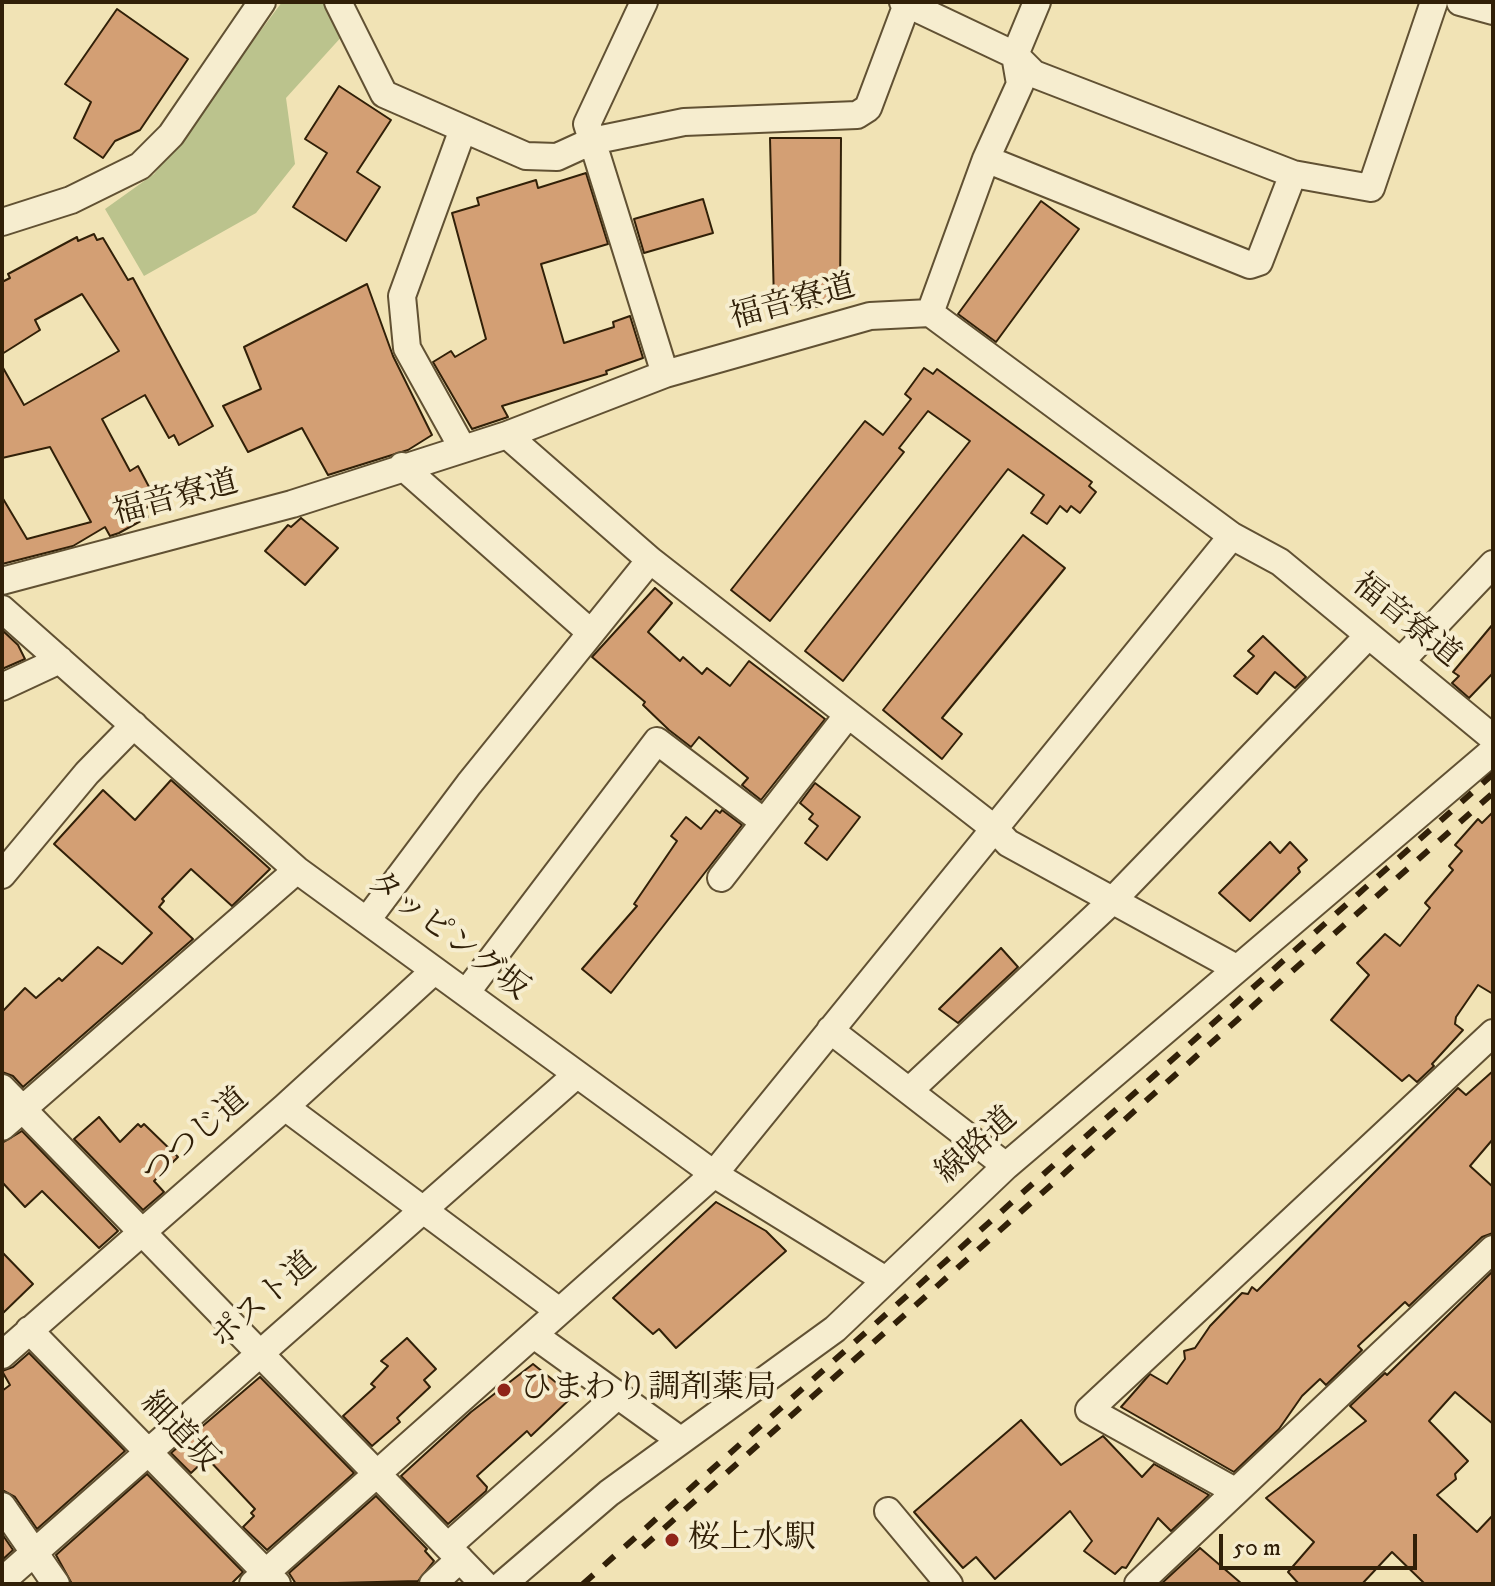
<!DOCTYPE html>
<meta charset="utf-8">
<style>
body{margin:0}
#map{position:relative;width:1495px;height:1586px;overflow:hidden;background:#f1e3b5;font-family:"IM FELL DW Pica",serif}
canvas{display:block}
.frame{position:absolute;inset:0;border:4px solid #312008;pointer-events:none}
.scale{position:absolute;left:1219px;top:1534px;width:198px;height:36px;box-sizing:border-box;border:4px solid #312008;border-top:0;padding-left:10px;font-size:24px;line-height:28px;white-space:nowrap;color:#312008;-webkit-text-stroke:6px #f6edcf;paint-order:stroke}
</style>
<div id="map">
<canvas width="1495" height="1586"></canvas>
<div class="frame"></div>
<div class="scale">50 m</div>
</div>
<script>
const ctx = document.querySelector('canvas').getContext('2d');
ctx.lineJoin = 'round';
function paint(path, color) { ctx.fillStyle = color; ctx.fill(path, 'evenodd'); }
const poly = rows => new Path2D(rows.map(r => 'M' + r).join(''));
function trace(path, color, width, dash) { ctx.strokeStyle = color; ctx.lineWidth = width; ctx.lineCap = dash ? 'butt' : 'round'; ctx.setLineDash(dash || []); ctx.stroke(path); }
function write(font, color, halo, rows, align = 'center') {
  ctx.font = font + ' "IM FELL DW Pica","Noto Serif JP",serif'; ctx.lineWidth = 8; ctx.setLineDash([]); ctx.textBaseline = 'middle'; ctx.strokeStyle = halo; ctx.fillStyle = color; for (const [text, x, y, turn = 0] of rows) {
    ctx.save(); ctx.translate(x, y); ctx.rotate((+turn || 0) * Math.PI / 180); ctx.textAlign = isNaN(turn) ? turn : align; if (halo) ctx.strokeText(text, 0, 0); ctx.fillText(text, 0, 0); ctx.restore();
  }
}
const green = poly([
 [282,2,327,2,344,34,286,98,295,164,256,213,144,276,105,209,154,174]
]);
const building = poly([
 [117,9,188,59,140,130,115,141,103,158,74,138,91,102,65,84,117,9],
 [339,86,391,120,357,172,380,187,346,241,293,207,327,153,305,139,339,86],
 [770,138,841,138,840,302,820,302,820,307,774,303,770,138],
 [586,173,608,244,541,264,564,343,614,327,613,322,630,316,643,358,606,371,607,374,502,406,508,417,472,429,433,362,451,351,455,357,486,339,452,213,479,205,477,198,536,180,538,188,586,173],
 [703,199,713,233,644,253,634,219,703,199],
 [1041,201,1079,229,996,342,958,314,1041,201],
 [94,234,97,240,103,238,128,280,133,278,213,426,179,445,174,435,169,438,145,395,102,419,130,471,138,466,157,502,144,509,148,517,119,533,110,536,105,527,73,546,2,564,2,497,27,539,91,522,50,447,2,458,2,366,24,405,119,351,82,294,35,320,40,330,2,354,2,282,10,278,8,274,77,237,78,241,94,234],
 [367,284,393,356,432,435,408,450,328,475,302,428,248,452,223,406,261,389,244,347,367,284],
 [924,368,933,374,937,369,1092,482,1089,486,1096,492,1080,513,1071,506,1067,512,1060,506,1047,524,1031,513,1044,495,1008,469,843,681,805,651,970,441,928,411,899,448,904,452,770,621,731,590,865,421,883,435,911,399,905,394,924,368],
 [301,518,338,548,305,585,265,551,288,525,291,527,301,518],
 [1023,535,1065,568,942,718,962,734,942,759,883,710,1023,535],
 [655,588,672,603,648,632,680,661,683,657,702,674,707,668,730,686,749,661,825,719,761,800,742,785,748,778,699,737,691,747,669,730,643,705,645,702,592,657,655,588],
 [1493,624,1493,673,1469,698,1452,683,1459,676,1453,672,1493,624],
 [2,630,18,645,25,659,2,669,2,630],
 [1263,636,1306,677,1295,688,1275,672,1257,694,1234,676,1254,656,1248,651,1263,636],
 [171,780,270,869,232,906,191,869,162,899,164,901,159,907,193,939,23,1087,13,1076,2,1072,2,1012,25,988,36,998,59,978,62,981,98,947,122,964,152,933,54,844,103,790,135,820,171,780],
 [815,783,860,817,827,860,805,843,818,826,809,819,813,814,800,803,815,783],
 [716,810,720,813,722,810,742,825,611,993,582,969,637,906,634,904,677,841,671,836,686,817,701,829,716,810],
 [1493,812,1493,994,1478,985,1456,1017,1455,1024,1463,1030,1432,1064,1434,1066,1417,1082,1409,1075,1402,1081,1331,1020,1369,975,1357,963,1385,934,1400,946,1430,908,1425,903,1453,870,1449,866,1462,851,1455,845,1478,819,1482,823,1493,812],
 [1270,842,1280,853,1290,842,1307,860,1298,868,1300,872,1250,921,1219,893,1270,842],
 [1001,948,1018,967,958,1023,939,1009,1001,948],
 [1493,1071,1493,1139,1470,1166,1493,1187,1493,1233,1482,1237,1409,1306,1405,1302,1358,1346,1362,1350,1326,1385,1320,1379,1302,1396,1279,1429,1234,1472,1121,1407,1150,1374,1167,1384,1185,1359,1184,1351,1195,1348,1210,1326,1242,1293,1248,1294,1252,1287,1257,1291,1458,1088,1466,1095,1493,1071],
 [99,1117,120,1142,138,1124,141,1127,144,1124,178,1157,154,1181,164,1192,143,1210,74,1139,99,1117],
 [22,1131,118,1231,99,1248,42,1191,25,1207,2,1182,2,1143,22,1131],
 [716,1202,766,1231,786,1251,676,1348,659,1329,653,1334,613,1298,716,1202],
 [2,1252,33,1284,2,1314,2,1252],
 [1493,1271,1493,1424,1455,1392,1429,1421,1468,1461,1455,1474,1456,1479,1437,1495,1477,1532,1493,1515,1493,1584,1425,1584,1392,1552,1362,1584,1299,1584,1288,1572,1314,1542,1266,1498,1366,1421,1350,1406,1385,1373,1387,1375,1493,1271],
 [407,1338,436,1369,424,1380,430,1387,397,1418,400,1422,372,1446,343,1416,375,1387,371,1384,388,1366,381,1361,407,1338],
 [29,1353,125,1451,37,1529,15,1497,2,1490,2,1391,10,1385,2,1371,13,1367,29,1353],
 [533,1364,573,1396,531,1436,527,1431,477,1476,487,1487,486,1491,448,1524,401,1476,471,1412,533,1364],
 [260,1377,354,1473,267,1550,243,1527,254,1516,251,1513,255,1509,207,1458,191,1473,171,1453,260,1377],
 [1021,1420,1061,1465,1103,1436,1142,1477,1154,1464,1209,1495,1171,1531,1158,1518,1126,1568,1122,1567,1115,1574,1084,1551,1092,1541,1070,1511,995,1579,976,1557,963,1568,914,1512,1021,1420],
 [147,1474,243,1572,231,1584,72,1584,56,1555,147,1474],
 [376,1496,427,1549,425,1551,434,1561,418,1581,296,1584,289,1573,376,1496],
 [2,1534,13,1550,2,1560,2,1534],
 [1200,1548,1242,1584,1161,1584,1200,1548]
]);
const minor = poly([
 [338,2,384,94,526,156,557,157,592,141,684,122,857,115,868,108,907,4],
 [644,2,587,124,665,374],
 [903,2,1015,55,1034,74,1293,174,1371,188,1434,2],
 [1460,2,1493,11],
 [986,159,1250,265,1259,262,1293,174],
 [2,222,71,200,140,166,171,135,262,2],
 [930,313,986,159,1020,84,1015,55,1037,2],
 [507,435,650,560,995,829,1008,843,1236,968],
 [463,449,407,348,402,296,463,129],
 [402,466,590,632],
 [2,581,292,504,507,435,665,374,870,316,930,313,1232,536,1280,562,1493,738],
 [2,609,297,870,714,1174,884,1279],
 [1401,661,1493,564],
 [2,687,60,660],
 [2,875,87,773,134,725],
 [721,878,847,716],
 [367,920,469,784,650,560],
 [466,993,657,741,764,822],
 [830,1030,1006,1166],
 [2,1088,484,1584],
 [910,1090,1113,900,1367,637],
 [285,1107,559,1311],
 [2,1127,297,870],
 [29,1330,277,1584],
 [534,1335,680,1440],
 [2,1355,285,1107,434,971],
 [1235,1491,1089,1410,1493,1033],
 [2,1506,56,1584],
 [888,1511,949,1584],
 [448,1546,617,1396],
 [2,1581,575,1076],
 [253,1584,714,1174,1232,536],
 [433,1584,460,1559],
 [503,1584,609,1493,835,1329,1006,1166,1493,751],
 [1138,1584,1493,1249]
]);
const rail = poly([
 [643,1547,1493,793],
 [583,1584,1493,774]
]);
const markers = [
 [504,1390,8,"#8f2418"],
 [672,1540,8,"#8f2418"]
];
const streetNames = [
 ["福音寮道",793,304,-15],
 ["福音寮道",176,500,-15],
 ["福音寮道",1405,622,39],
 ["タッピング坂",447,937,37],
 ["つつじ道",197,1138,-41],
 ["線路道",978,1147,-42],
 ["ポスト道",265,1302,-41],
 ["細道坂",178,1433,46]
];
const poiNames = [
 ["ひまわり調剤薬局",520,1390],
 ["桜上水駅",688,1540]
];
paint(green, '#bbc38d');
paint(building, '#d39f74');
trace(building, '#312008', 2);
trace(minor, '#615133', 30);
trace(minor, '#f6edcf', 26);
trace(rail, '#312008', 6, [14, 14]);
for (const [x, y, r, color] of markers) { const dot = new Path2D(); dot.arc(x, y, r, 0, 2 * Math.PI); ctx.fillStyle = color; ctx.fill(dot); trace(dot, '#f6edcf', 3); }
write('32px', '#312008', '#f6edcf', streetNames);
write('32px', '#312008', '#f6edcf', poiNames, 'left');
</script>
